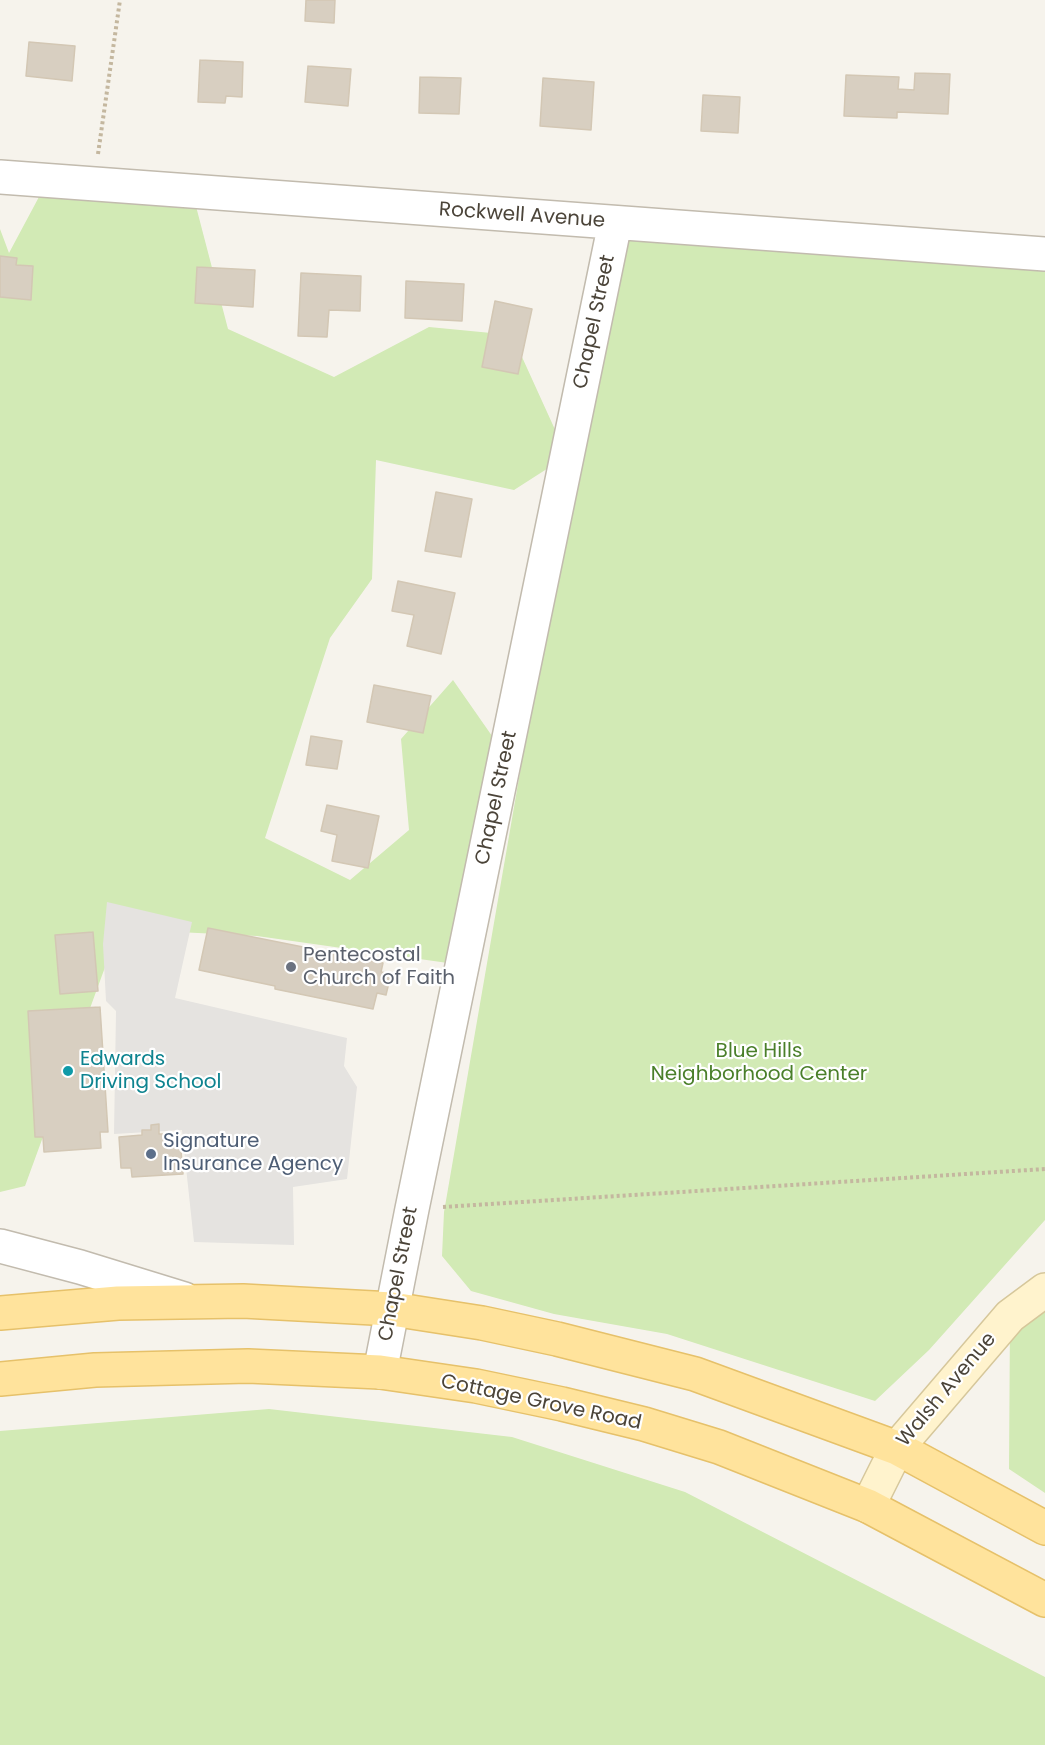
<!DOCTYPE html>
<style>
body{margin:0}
canvas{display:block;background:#f6f3ec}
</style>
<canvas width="1045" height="1745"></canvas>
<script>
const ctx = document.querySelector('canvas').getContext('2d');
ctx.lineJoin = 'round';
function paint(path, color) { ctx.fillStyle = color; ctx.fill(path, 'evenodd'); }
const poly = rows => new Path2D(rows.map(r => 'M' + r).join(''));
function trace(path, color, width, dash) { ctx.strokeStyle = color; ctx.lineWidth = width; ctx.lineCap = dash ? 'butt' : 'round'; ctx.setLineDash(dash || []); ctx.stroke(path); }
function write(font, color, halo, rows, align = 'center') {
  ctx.font = font + ' Poppins,sans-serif'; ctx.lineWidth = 4.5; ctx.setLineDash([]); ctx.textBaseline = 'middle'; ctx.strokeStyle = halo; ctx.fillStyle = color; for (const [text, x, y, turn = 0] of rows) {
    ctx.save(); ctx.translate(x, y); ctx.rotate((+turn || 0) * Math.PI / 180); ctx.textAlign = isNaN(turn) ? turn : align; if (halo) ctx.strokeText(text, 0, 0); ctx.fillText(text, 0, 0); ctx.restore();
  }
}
const green = poly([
 [48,180,192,191,228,329,334,377,429,327,512,335,567,456,514,490,376,460,372,579,330,638,265,838,350,880,409,830,401,739,453,680,506,756,462,965,257,936,119,929,25,1186,0,1192,0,229,9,253],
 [615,223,1045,254,1045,1220,929,1350,875,1401,667,1334,554,1314,471,1291,442,1256,444,1212],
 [1045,1290,1045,1493,1009,1469,1010,1316],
 [269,1409,512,1437,685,1492,1045,1677,1045,1745,0,1745,0,1431]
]);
const parking = poly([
 [107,902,192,922,175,998,347,1038,344,1066,357,1087,347,1179,293,1187,294,1245,194,1242,182,1130,114,1134,116,1011,106,1001,103,944]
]);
const building = poly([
 [306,0,335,0,334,23,305,21,306,0],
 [29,42,75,46,72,81,26,76,29,42],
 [200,60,243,62,242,97,226,96,225,103,198,102,200,60],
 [308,66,351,69,348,106,305,102,308,66],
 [915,73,950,74,948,114,897,112,897,118,844,116,846,75,899,77,898,89,914,90,915,73],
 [420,77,461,78,459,114,419,113,420,77],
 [543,78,594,82,591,130,540,126,543,78],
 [703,95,740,97,738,133,701,131,703,95],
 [0,256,17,258,16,265,33,266,31,300,0,297,0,256],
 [197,267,255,270,253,307,195,303,197,267],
 [301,273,361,276,360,311,329,310,327,337,298,336,301,273],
 [406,281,464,284,462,321,405,318,406,281],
 [495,301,532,309,518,374,482,367,495,301],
 [436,492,472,499,461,557,425,551,436,492],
 [398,581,455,593,441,654,407,646,414,615,392,611,398,581],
 [374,685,431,696,423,733,367,722,374,685],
 [311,736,342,741,337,769,306,765,311,736],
 [327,805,379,816,368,868,332,861,337,835,321,831,327,805],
 [208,928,383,963,381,972,391,974,386,995,377,993,373,1009,275,989,275,986,199,970,208,928],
 [93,932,98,991,60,994,55,935,93,932],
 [100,1007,108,1132,100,1132,101,1148,44,1152,43,1137,35,1137,28,1011,100,1007],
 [159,1124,159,1134,167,1134,167,1140,180,1139,183,1174,132,1177,131,1168,121,1168,119,1137,142,1135,142,1130,151,1130,151,1125,159,1124]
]);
const path = poly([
 [98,154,120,0],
 [443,1207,1045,1169]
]);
const street = poly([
 [0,177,1045,254],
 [0,1246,80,1267,184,1299],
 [380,1372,412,1209,615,223]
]);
const secondary = poly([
 [868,1506,897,1448,1010,1316,1045,1290]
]);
const primary = poly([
 [0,1313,118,1303,243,1301,392,1309,482,1323,557,1339,695,1374,897,1448,1045,1528],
 [0,1379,95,1370,248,1366,380,1372,476,1386,562,1404,644,1424,719,1447,868,1506,1045,1600]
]);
const markers = [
 [291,967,6,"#6b7280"],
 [68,1071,6,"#0f9aa8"],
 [151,1154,6,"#5c6f8a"]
];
const streetNames = [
 ["Rockwell Avenue",522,216,4],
 ["Chapel Street",595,322,-78],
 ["Chapel Street",497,798,-78],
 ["Chapel Street",399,1274,-79],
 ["Walsh Avenue",947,1390,-50],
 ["Cottage Grove Road",541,1403,12]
];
const worshipNames = [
 ["Pentecostal",303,956],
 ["Church of Faith",303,979]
];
const parkNames = [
 ["Blue Hills",759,1052],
 ["Neighborhood Center",759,1075]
];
const cultureNames = [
 ["Edwards",80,1060],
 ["Driving School",80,1083]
];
const serviceNames = [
 ["Signature",163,1142],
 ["Insurance Agency",163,1165]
];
paint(green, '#d2eab5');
paint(parking, '#e5e3e0');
paint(building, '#d8cfc1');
trace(building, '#d3c7b4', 1.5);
trace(street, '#c2bbae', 36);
trace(secondary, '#d6c79b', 36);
trace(primary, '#e6c16a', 36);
trace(path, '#c4b79f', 4, [3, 3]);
trace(street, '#fff', 33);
trace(secondary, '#fff3cd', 33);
trace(primary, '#ffe39c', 33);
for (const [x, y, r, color] of markers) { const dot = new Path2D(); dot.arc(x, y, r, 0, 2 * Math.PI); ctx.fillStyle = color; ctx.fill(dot); trace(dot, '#fff', 2); }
write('20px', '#4b4439', '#fff', streetNames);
write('20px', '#5b616d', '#fff', worshipNames, 'left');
write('20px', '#4a7f2a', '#fff', parkNames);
write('20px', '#0d838f', '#fff', cultureNames, 'left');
write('20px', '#4e5e75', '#fff', serviceNames, 'left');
</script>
